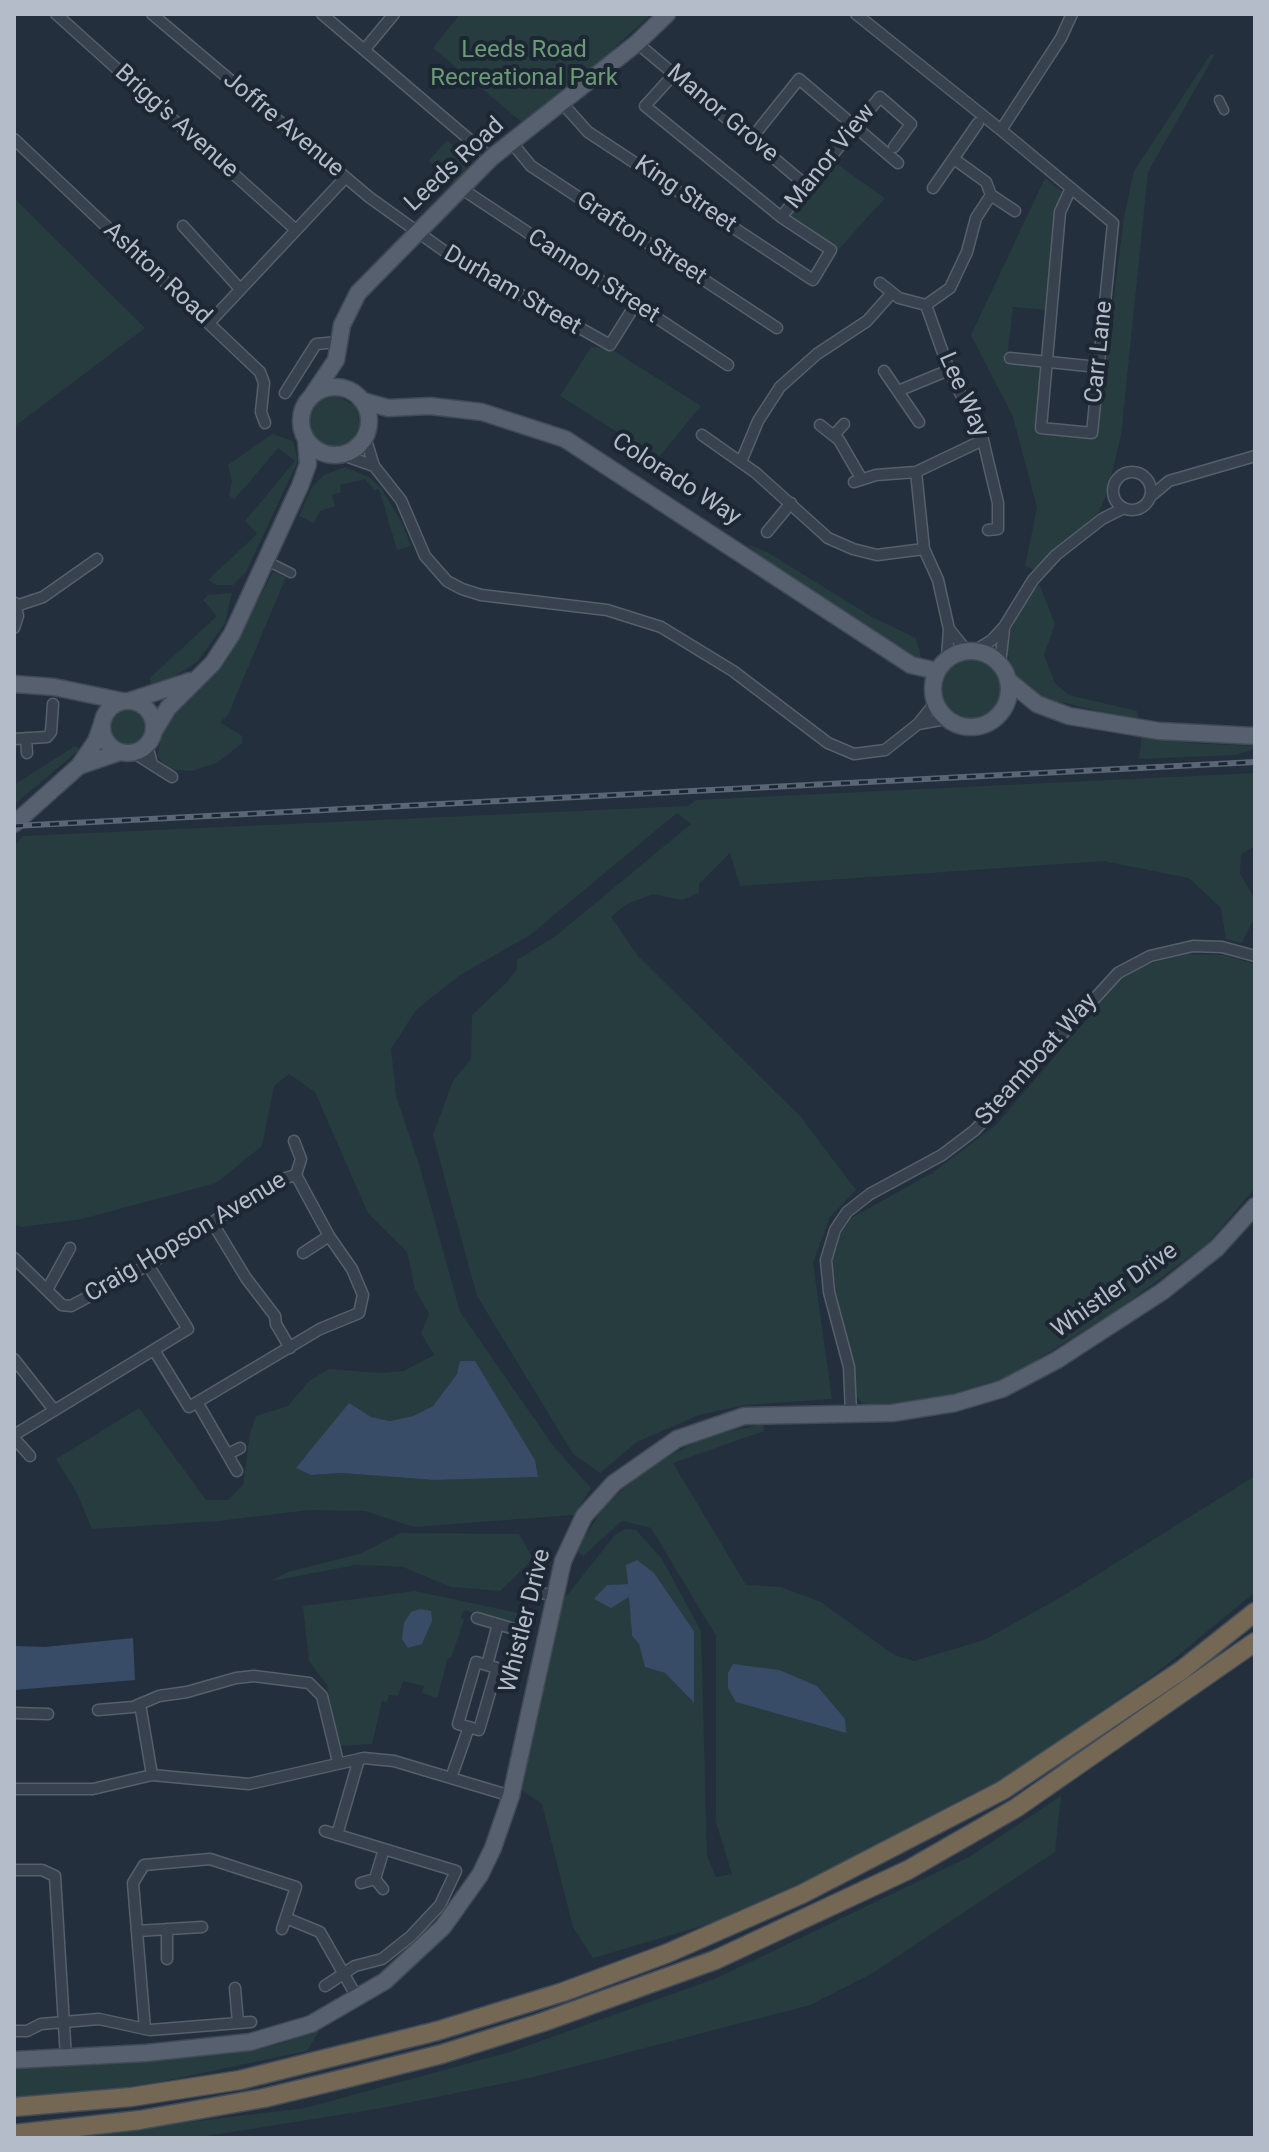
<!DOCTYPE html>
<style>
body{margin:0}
#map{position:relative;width:1269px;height:2152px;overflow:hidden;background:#242f3e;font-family:Roboto,sans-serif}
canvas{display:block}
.frame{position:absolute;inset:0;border:16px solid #b4bcc9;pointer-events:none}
</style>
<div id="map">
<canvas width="1269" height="2152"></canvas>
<div class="frame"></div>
</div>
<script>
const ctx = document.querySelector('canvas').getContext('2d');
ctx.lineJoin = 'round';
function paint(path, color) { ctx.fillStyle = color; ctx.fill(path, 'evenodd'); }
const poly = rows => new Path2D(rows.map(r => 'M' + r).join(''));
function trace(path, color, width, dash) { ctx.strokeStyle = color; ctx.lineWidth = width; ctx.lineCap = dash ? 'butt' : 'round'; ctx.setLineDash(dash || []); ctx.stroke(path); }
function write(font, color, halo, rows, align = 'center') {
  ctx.font = font + ' Roboto,sans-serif'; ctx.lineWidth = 8; ctx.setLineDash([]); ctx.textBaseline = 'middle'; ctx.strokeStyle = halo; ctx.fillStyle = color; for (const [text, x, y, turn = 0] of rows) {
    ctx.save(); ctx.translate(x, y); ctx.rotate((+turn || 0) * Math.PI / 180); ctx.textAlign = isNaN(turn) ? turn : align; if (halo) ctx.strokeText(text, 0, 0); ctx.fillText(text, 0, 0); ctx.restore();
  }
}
const green = poly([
 [460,14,534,15,651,14,597,64,523,123,433,48],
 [1215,54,1148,172,1121,436,1106,496,1098,513,1034,570,1025,566,1037,508,1013,417,971,335,1045,178,1064,193,1047,310,1013,307,1007,359,1042,366,1036,431,1096,436,1124,217,1134,171,1210,55],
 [447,140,472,163,454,183,429,161],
 [831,160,885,198,838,250,783,217],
 [14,198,145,328,14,427],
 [591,347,611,349,701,406,658,458,560,396],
 [337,395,356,407,360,424,353,440,331,449,311,438,306,422,315,401],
 [272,434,293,441,298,461,246,572,233,585,216,585,208,580,257,534,245,521,295,461,278,448,234,500,229,495,232,482,228,465],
 [345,467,369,477,381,488,403,525,411,546,397,550,379,489,374,490,365,479,340,485,341,492,332,495,335,506,320,511,314,523,299,516,312,487,324,475],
 [747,544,767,552,872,617,916,638,922,661,764,560],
 [273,572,286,577,228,715,220,722,242,736,242,743,217,763,192,771,169,769,157,756,164,726,225,663],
 [1039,584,1055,624,1044,655,1055,683,1069,695,1137,711,1139,721,1041,697,1017,676,1007,654,1007,638,1025,601],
 [232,593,225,623,197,662,153,690,150,678,217,616,203,600,208,595],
 '939 689a31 31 0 1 1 62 0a31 31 0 1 1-62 0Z',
 '108 727a19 19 0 1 1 38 0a19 19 0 1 1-38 0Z',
 [1142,736,1190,743,1254,746,1252,750,1235,755,1139,759],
 [75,746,80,749,14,805,14,785],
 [1255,773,1255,846,1241,854,1240,873,1255,900,1255,916,1242,943,1226,939,1221,908,1189,878,1104,861,740,886,730,853,699,884,699,893,682,900,653,894,625,905,611,917,638,956,800,1116,856,1190,830,1217,813,1263,832,1399,746,1405,699,1415,637,1442,600,1473,573,1454,477,1296,443,1172,433,1135,453,1081,471,1059,472,1015,508,981,517,969,517,960,557,935,691,824,677,813,530,935,460,975,416,1010,391,1049,396,1095,421,1171,460,1312,554,1447,591,1488,574,1515,414,1527,365,1511,309,1510,218,1521,92,1529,77,1493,56,1459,139,1408,206,1500,228,1500,243,1485,250,1433,256,1416,288,1406,309,1381,329,1369,380,1373,404,1371,434,1355,421,1333,429,1314,415,1289,407,1252,368,1213,315,1092,289,1074,274,1086,262,1146,216,1183,82,1219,22,1227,14,1225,14,847,23,836,688,806,696,800],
 [474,1361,535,1460,538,1477,434,1480,341,1473,311,1475,371,1417,390,1421,413,1416,433,1406,457,1374,460,1362],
 [1185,954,1223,955,1255,964,1255,1188,1208,1243,1119,1309,1009,1377,946,1398,864,1406,856,1395,831,1267,834,1245,851,1218,932,1173,996,1125,1121,979,1145,965],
 [763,1424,764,1431,673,1463,746,1585,781,1587,821,1602,894,1655,914,1661,984,1640,1063,1596,1255,1476,1255,1592,1159,1671,1011,1774,820,1874,712,1923,593,1958,573,1927,542,1804,522,1790,560,1599,568,1594,615,1535,625,1529,636,1530,662,1559,701,1631,707,1856,716,1877,732,1874,716,1822,716,1636,651,1528,622,1521,583,1556,577,1550,604,1506,649,1467,705,1437],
 [654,1573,694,1631,692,1702,665,1673,645,1667,639,1644,632,1636,629,1596,607,1585,628,1584],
 [400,1533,519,1534,533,1559,500,1591,451,1587,403,1567,389,1566,356,1565,271,1581,288,1572,362,1553],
 [415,1591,537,1617,534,1630,464,1610,461,1617,464,1620,451,1658,448,1658,437,1698,422,1693,424,1686,403,1681,398,1696,389,1695,387,1702,382,1701,372,1744,339,1746,327,1685,309,1661,303,1606],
 [1061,1796,1055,1852,871,1974,810,2005,530,2078,382,2108,195,2138,57,2138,305,2108,510,2052,717,1978,969,1857],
 [319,2031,307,2051,150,2084,14,2099,14,2069,201,2056,276,2045]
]);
const water = poly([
 [460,1361,475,1361,535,1460,538,1477,434,1480,341,1473,311,1475,296,1468,349,1403,371,1417,390,1421,413,1416,433,1406,457,1374],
 [637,1560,654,1573,694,1631,694,1703,665,1673,645,1667,639,1644,632,1636,629,1597,611,1608,594,1599,607,1585,628,1584,626,1565],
 [420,1609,431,1611,432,1621,422,1644,408,1648,402,1639,404,1623,411,1612],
 [133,1638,135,1680,14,1690,14,1646,45,1647],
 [733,1664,779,1670,817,1686,845,1719,846,1733,736,1702,728,1688,728,1673]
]);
const pedestrian = poly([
 [1219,100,1224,110],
 [271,563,291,573]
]);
const minor = poly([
 [56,14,296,230],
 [152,14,369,197,447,253,610,345,635,305],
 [322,14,491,158],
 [856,14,1001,130,1113,223,1092,433,1041,428,1060,212,1071,188],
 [637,43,807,186],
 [365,49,394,14],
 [562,103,588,132,813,280,831,250,781,217,645,106,674,74],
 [1001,130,1061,38,1072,14],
 [14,139,260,372,264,383,261,412,265,423],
 [751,139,799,79,898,163],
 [512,143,531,166,777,328],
 [459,187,728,365],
 [933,188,978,123],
 [991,195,1015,211],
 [781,217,880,97,911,124,894,147],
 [183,226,240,289],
 [880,283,899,298,926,305],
 [926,305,949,370,983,440,998,503,998,529,988,530],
 [926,305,950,288,967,252,976,218,991,195,986,182,954,159],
 [209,323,345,178],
 [1010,358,1098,367],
 [884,371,919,422],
 [898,391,949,370],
 [285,393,316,344,338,342],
 [820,425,839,440,861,478],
 [702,435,756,473,828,538,853,549,877,555,924,549],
 [834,435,844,424],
 [365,437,374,466,401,500,425,556,447,581,462,589,481,595,607,610,661,627,733,671,828,743,854,754,885,750,918,724,935,703],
 [343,455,374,466],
 [741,462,758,421,780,387,817,354,867,321,891,294],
 [916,472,924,549,938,580,949,629,947,658],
 '1113 491a19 19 0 1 1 38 0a19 19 0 1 1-38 0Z',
 [854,482,876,475,916,472,983,440],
 [1151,496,1169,481,1255,456],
 [767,532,791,503],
 [16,606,43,597,97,559],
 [14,628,18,616,15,603],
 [949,629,967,651],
 [974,651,992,640,1004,627,1033,580,1056,555,1102,519,1124,508],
 [1000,664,1004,629],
 [918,724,946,719],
 [26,738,27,753],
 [14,739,47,737,51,732,53,704],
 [147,745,152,764],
 [134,753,172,777],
 [294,1141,301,1159,296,1175],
 [212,1222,246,1278,275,1316,276,1324,290,1348],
 [303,1253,329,1236],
 [14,1258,62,1305,71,1306,148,1265,275,1181,296,1175],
 [47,1290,70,1248],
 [154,1350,189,1407,320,1329,359,1313,363,1295,352,1269,329,1236,296,1175],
 [14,1359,54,1410],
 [197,1402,237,1471],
 [851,1413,849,1367,829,1292,826,1260,835,1230,847,1212,870,1194,942,1155,975,1130,1118,973,1150,956,1193,946,1222,947,1255,956],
 [14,1435,188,1329,148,1265],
 [14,1438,30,1456],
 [228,1454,240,1448],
 [534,1591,554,1596],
 [477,1618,521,1631],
 [476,1662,497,1668,479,1730,458,1724,476,1662],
 [487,1665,498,1624],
 [140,1704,152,1775],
 [98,1710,133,1707,159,1696,187,1692,236,1678,254,1676,309,1683,322,1696,338,1762],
 [14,1713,48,1714],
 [451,1778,469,1727],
 [14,1789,93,1789,152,1775,249,1784,364,1758,394,1761,511,1796],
 [337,1835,359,1759],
 [14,1870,42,1870,55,1876,66,2058],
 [375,1879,384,1849],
 [361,1883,375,1879,383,1889],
 [286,1918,320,1932,358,1999],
 [167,1929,167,1959],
 [137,1931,202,1927],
 [325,1986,355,1966,382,1959,411,1936,440,1905,456,1871,325,1831],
 [235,1988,238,2023],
 [145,2029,133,1883,144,1865,210,1859,296,1887,282,1929],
 [14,2031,27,2031,41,2024,99,2019,150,2030,251,2022]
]);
const primary = poly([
 '301 421a34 34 0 1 1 68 0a34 34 0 1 1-68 0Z',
 [313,394,336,360,342,325,358,293,491,158,637,43,667,14],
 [363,401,388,408,430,406,482,412,565,439,911,665,937,671],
 '933 689a38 38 0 1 1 76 0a38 38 0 1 1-76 0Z',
 [1009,681,1037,704,1069,716,1159,731,1255,736],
 [14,684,54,687,122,701],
 '102 727a26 26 0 1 1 52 0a26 26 0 1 1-52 0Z',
 [129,701,190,681],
 [154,731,168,708,213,663,232,634,300,486,308,464,306,440],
 [79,766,120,752],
 [14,824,79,766,96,741,101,727],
 [14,2060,146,2053,250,2042,311,2024,385,1981,443,1927,480,1875,493,1848,511,1796,563,1561,584,1516,614,1483,677,1439,744,1416,892,1413,955,1403,1002,1389,1057,1360,1163,1291,1217,1248,1255,1206]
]);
const motorway = poly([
 [14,2107,131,2097,240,2080,437,2031,563,1992,668,1953,802,1894,1003,1790,1182,1670,1255,1612],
 [14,2134,140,2120,264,2098,351,2077,442,2054,543,2022,715,1960,908,1870,1016,1808,1255,1642]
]);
const rail = poly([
 [14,826,1255,762]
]);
const parkNames = [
 ["Leeds Road",524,51],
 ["Recreational Park",524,79]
];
const streetNames = [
 ["Manor Grove",722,114,40],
 ["Brigg's Avenue",176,122,42],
 ["Joffre Avenue",283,125,40],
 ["Manor View",831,157,-51],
 ["Leeds Road",455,165,-43],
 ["King Street",685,195,34],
 ["Grafton Street",641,239,33],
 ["Ashton Road",157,274,43],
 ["Cannon Street",593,277,33],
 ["Durham Street",512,291,30],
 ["Carr Lane",1100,352,-84],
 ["Lee Way",963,395,66],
 ["Colorado Way",676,480,33],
 ["Steamboat Way",1037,1060,-48],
 ["Craig Hopson Avenue",186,1238,-31],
 ["Whistler Drive",1115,1291,-35],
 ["Whistler Drive",526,1621,-76]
];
paint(green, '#263c3f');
paint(water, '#394c67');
trace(pedestrian, '#565f6c', 11);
trace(minor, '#565f6c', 13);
trace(primary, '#414a57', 19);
trace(motorway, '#434c59', 21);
trace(pedestrian, '#38414e', 8);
trace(minor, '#38414e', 10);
trace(primary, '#56606e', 16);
trace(motorway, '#746855', 18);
trace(rail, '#5a6575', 6);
trace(rail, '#1d2633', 3, [9]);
write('24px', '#6b9a76', '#1d2633', parkNames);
write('24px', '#b4bcc9', '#1d2633', streetNames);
</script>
